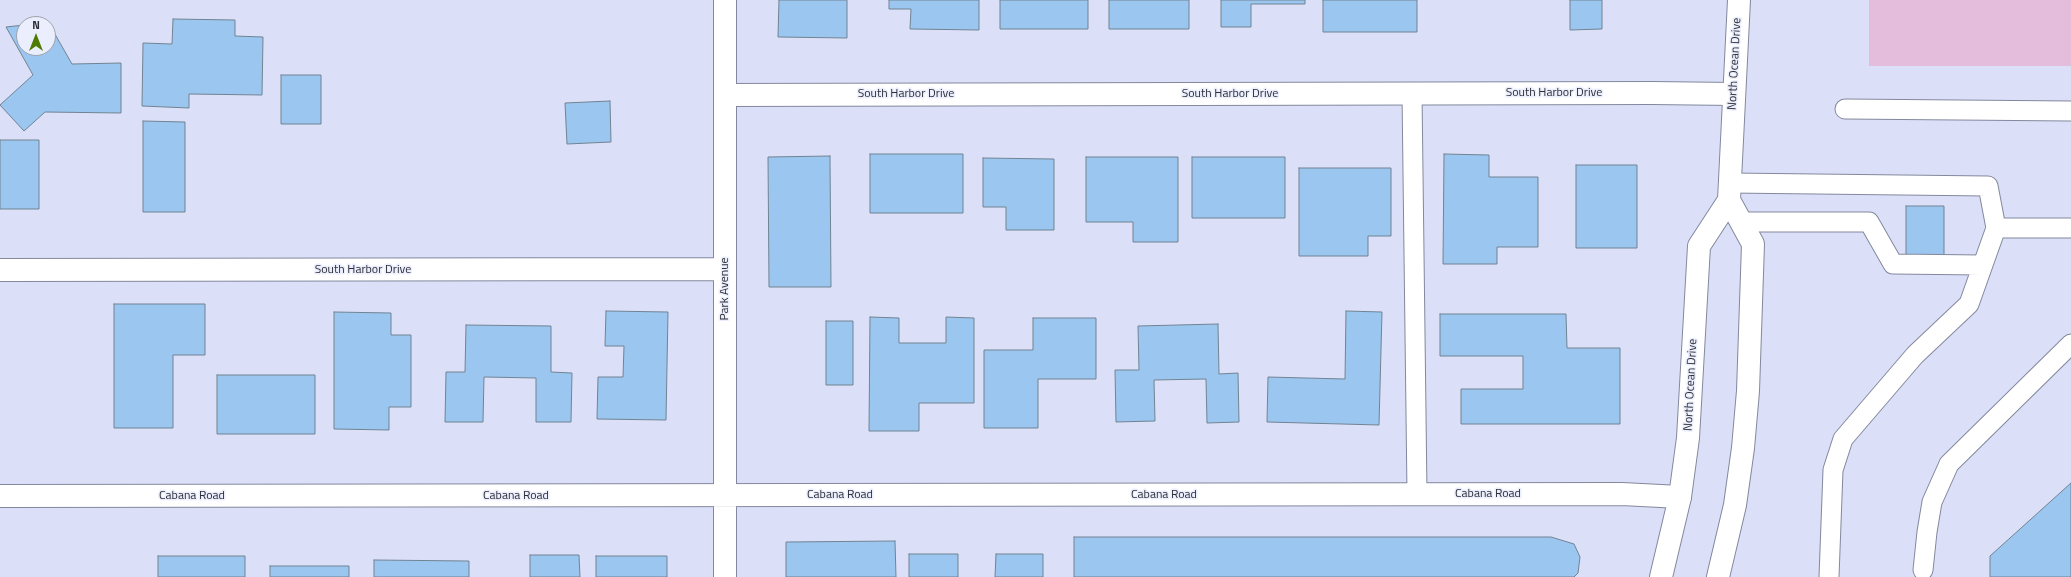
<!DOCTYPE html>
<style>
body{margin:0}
#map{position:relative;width:2071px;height:577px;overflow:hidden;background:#dbe0f8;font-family:"Titillium Web",sans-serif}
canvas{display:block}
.north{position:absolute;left:16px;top:16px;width:40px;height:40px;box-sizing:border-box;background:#ebeefc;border:1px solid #9fa2ae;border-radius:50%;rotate:0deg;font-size:11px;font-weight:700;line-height:16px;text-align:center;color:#2d2f38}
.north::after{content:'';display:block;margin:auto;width:14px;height:18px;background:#4f7b00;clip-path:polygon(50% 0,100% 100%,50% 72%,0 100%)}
</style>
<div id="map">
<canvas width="2071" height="577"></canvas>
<div class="north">N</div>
</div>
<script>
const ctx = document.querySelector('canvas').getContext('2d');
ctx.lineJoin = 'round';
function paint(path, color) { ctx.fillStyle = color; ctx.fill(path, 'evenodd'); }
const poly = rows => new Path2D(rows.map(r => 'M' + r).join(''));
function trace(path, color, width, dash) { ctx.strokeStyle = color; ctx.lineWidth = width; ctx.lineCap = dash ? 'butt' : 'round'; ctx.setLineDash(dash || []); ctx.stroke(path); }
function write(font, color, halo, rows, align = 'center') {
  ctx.font = font + ' "Titillium Web",sans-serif'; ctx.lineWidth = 3; ctx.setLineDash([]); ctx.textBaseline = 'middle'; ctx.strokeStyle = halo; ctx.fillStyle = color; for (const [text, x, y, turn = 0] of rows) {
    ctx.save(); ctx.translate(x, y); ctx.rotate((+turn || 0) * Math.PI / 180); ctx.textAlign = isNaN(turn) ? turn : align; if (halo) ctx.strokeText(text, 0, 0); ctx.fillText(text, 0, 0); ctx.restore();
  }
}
const green = poly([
 [1869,0,2071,0,2071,66,1869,66]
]);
const building = poly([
 [779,0,847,0,847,38,778,37,779,0],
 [889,0,979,0,979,30,910,29,911,9,889,9,889,0],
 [1000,0,1088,0,1088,29,1000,29,1000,0],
 [1109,0,1189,0,1189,29,1109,29,1109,0],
 [1221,0,1305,0,1305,4,1251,4,1251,27,1221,27,1221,0],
 [1323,0,1417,0,1417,32,1323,32,1323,0],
 [1570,0,1602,0,1602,29,1570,30,1570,0],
 [173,19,235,20,235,36,263,37,262,95,189,94,189,108,142,106,143,43,172,44,173,19],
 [48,22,72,64,121,63,121,113,45,112,24,131,0,105,33,75,6,27,24,25,24,48,48,48,48,24,33,24,48,22],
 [281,75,321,75,321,124,281,124,281,75],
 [610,101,611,142,567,144,565,103,610,101],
 [143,121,185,122,185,212,143,212,143,121],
 [0,140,39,140,39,209,0,209,0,140],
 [870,154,963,154,963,213,870,213,870,154],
 [1444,154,1489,155,1489,177,1538,177,1538,247,1497,247,1497,264,1443,264,1444,154],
 [830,156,831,287,769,287,768,157,830,156],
 [1086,157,1178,157,1178,242,1133,242,1133,222,1086,222,1086,157],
 [1192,157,1285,157,1285,218,1192,218,1192,157],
 [983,158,1054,159,1054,230,1006,230,1006,207,983,207,983,158],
 [1576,165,1637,165,1637,248,1576,248,1576,165],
 [1299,168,1391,168,1391,236,1368,236,1368,256,1299,256,1299,168],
 [1906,206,1944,206,1944,263,1906,263,1906,206],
 [114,304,205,304,205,355,173,355,173,428,114,428,114,304],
 [606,311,668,312,666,420,597,419,598,377,623,377,624,346,605,346,606,311],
 [1346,311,1382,312,1379,425,1267,422,1268,377,1345,379,1346,311],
 [334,312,391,313,391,335,411,335,411,407,389,407,389,430,334,429,334,312],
 [1440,314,1566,314,1567,348,1620,348,1620,424,1461,424,1461,389,1523,389,1523,356,1440,356,1440,314],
 [870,317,899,318,899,343,946,343,946,317,974,318,974,403,919,403,919,431,869,431,870,317],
 [1033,318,1096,318,1096,379,1038,379,1038,428,984,428,984,350,1033,350,1033,318],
 [826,321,853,321,853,385,826,385,826,321],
 [1218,324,1219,374,1238,373,1239,422,1207,423,1206,379,1154,380,1155,421,1116,422,1115,370,1139,370,1138,326,1218,324],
 [466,325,551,326,551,372,572,373,571,422,536,422,536,378,484,377,483,422,445,422,446,372,465,372,466,325],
 [217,375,315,375,315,434,217,434,217,375],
 [2071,483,2071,577,1990,577,1990,556,2071,483],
 [1074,537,1551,537,1574,544,1580,557,1578,573,1574,577,1074,577,1074,537],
 [895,541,896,577,786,577,786,542,895,541],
 [909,554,958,554,958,577,909,577,909,554],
 [996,554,1043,554,1043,577,995,577,996,554],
 [530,555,579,555,580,577,530,577,530,555],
 [158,556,245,556,245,577,158,577,158,556],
 [596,556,667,556,667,577,596,577,596,556],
 [374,560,469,561,469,577,374,577,374,560],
 [270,566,349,566,349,577,270,577,270,566]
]);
const lane = poly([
 [1412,93,1417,494],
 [1845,109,2071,111],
 [1730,183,1988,186,1996,228,1969,304,1915,355,1843,439,1833,470,1829,577],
 [1741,222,1869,222,1893,264,1982,265],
 [1996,228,2071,228],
 [1923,570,1927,532,1932,502,1949,464,2071,344]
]);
const street = poly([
 [725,95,1652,93,1734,94],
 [0,270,725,269],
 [0,496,1622,494,1680,497],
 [725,577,725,0]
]);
const secondary = poly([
 [1661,577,1680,497,1688,438,1699,246,1729,200,1739,0],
 [1718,577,1735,505,1743,448,1748,391,1753,244,1729,200]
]);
const streetNames = [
 ["North Ocean Drive",1735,64,-87],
 ["South Harbor Drive",1554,93],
 ["South Harbor Drive",906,94],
 ["South Harbor Drive",1230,94],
 ["South Harbor Drive",363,270],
 ["Park Avenue",725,289,-90],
 ["North Ocean Drive",1691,385,-87],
 ["Cabana Road",1488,494],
 ["Cabana Road",840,495],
 ["Cabana Road",1164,495],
 ["Cabana Road",192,496],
 ["Cabana Road",516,496]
];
paint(green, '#e3bddb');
paint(building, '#9ac6ef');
trace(building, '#718393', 1);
trace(lane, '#83889d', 21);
trace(street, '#83889d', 24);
trace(secondary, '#83889d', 24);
trace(lane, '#fff', 19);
trace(street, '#fff', 22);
trace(secondary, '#fff', 22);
write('12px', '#2d2f38', '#ebeefc', streetNames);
</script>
